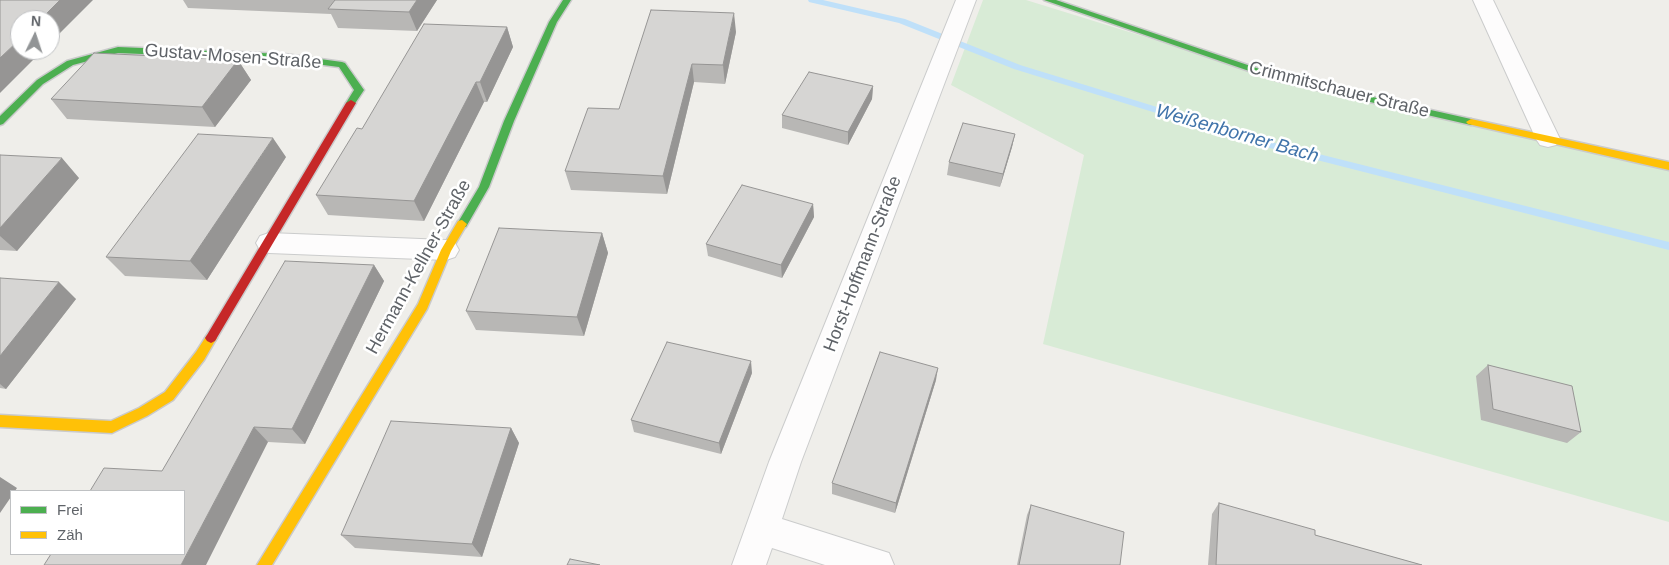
<!DOCTYPE html>
<meta charset="utf-8">
<style>
body{margin:0}
#map{position:relative;width:1669px;height:565px;overflow:hidden;background:#efeeea;font-family:Arial,sans-serif}
canvas{display:block}
.legend{position:absolute;left:10px;top:490px;width:175px;height:65px;box-sizing:border-box;background:#fff;border:1px solid #bfc1c3;margin:0;padding:6px 9px;list-style:none;font-size:15px;color:#5f6368}
.legend li{display:flex;align-items:center;gap:10px;height:25px}
.legend b{width:25px;border:1px solid #bfc1c3}
.north{position:absolute;left:10px;top:10px;width:50px;height:50px;box-sizing:border-box;background:#fff;border:1px solid #bfc1c3;border-radius:50%;rotate:4deg;font-size:14px;font-weight:700;line-height:20px;text-align:center;color:#5f6368}
.north::after{content:'';display:block;margin:auto;width:18px;height:22px;background:#919496;clip-path:polygon(50% 0,100% 100%,50% 72%,0 100%)}
</style>
<div id="map">
<canvas width="1669" height="565"></canvas>
<ul class="legend">
<li><b style="height:6px;background:#4caf50"></b>Frei</li>
<li><b style="height:6px;background:#ffc107"></b>Zäh</li>
</ul>
<div class="north">N</div>
</div>
<script>
const ctx = document.querySelector('canvas').getContext('2d');
ctx.lineJoin = 'round';
function paint(path, color) { ctx.fillStyle = color; ctx.fill(path, 'evenodd'); }
const poly = rows => new Path2D(rows.map(r => 'M' + r).join(''));
function trace(path, color, width, dash) { ctx.strokeStyle = color; ctx.lineWidth = width; ctx.lineCap = dash ? 'butt' : 'round'; ctx.setLineDash(dash || []); ctx.stroke(path); }
function write(font, color, halo, rows, align = 'center') {
  ctx.font = font + ' Arial,sans-serif'; ctx.lineWidth = 5; ctx.setLineDash([]); ctx.textBaseline = 'middle'; ctx.strokeStyle = halo; ctx.fillStyle = color; for (const [text, x, y, turn = 0] of rows) {
    ctx.save(); ctx.translate(x, y); ctx.rotate((+turn || 0) * Math.PI / 180); ctx.textAlign = isNaN(turn) ? turn : align; if (halo) ctx.strokeText(text, 0, 0); ctx.fillText(text, 0, 0); ctx.restore();
  }
}
const green = poly([
 [983,0,1026,0,1281,79,1669,166,1669,522,1043,344,1084,155,951,85]
]);
const stream = poly([
 [808,0,823,0,905,19,1020,65,1271,142,1669,242,1669,250,1266,147,1014,69,899,23,809,2,808,0]
]);
const street = poly([
 [956,0,976,0,801,462,782,519,889,553,894,565,825,565,772,548,766,565,732,565,769,462,956,0],
 [1473,0,1493,0,1560,139,1556,145,1548,147,1540,145,1536,139,1473,0],
 [269,233,446,240,455,243,459,250,455,257,446,260,269,253,260,250,256,243,260,236,269,233]
]);
const fast = poly([
 [563,0,571,0,557,22,514,121,489,187,466,227,458,227,457,224,479,187,504,121,549,22,563,0],
 [1044,0,1056,0,1283,77,1471,119,1476,122,1471,125,1278,81,1044,0],
 [118,47,284,54,342,62,345,63,364,90,354,105,348,105,346,103,354,90,339,67,284,60,118,53,73,65,43,84,3,124,0,125,0,116,37,80,67,61,118,47]
]);
const slow = poly([
 [1471,119,1669,162,1669,170,1468,124,1466,122,1471,119],
 [462,220,467,224,451,251,427,309,272,565,257,565,418,304,441,250,458,221,462,220],
 [211,333,215,335,217,338,215,341,204,360,173,400,147,416,116,431,112,433,0,427,0,415,111,421,139,408,165,392,196,352,207,335,211,333]
]);
const jam = poly([
 [351,100,356,103,215,341,211,343,207,341,205,338,207,335,346,103,351,100]
]);
const wall = poly([
 [183,0,437,0,417,31,338,28,331,14,188,8],
 [507,27,513,47,487,102,484,102,424,221,328,215,316,195],
 [736,32,725,84,694,82,667,194,571,190,565,171,619,109],
 [238,60,251,80,215,127,67,119,51,99],
 [873,86,872,99,848,145,782,128,782,115],
 [1015,134,1012,147,1000,187,947,175,949,162],
 [0,155,79,178,17,251,0,250],
 [286,157,207,280,125,276,106,257],
 [813,204,814,217,782,278,708,256,706,244],
 [602,233,608,253,584,336,476,330,466,311],
 [374,265,384,281,305,444,268,442,162,471],
 [0,278,76,299,6,389,0,388],
 [1488,365,1581,432,1567,443,1481,420,1476,376],
 [752,373,721,454,634,432,631,420],
 [936,380,895,513,832,494,832,483],
 [511,428,519,443,482,557,355,548,341,535],
 [1219,503,1315,535,1422,565,1208,565,1212,514],
 [1031,505,1120,565,1017,565,1027,515]
]);
const shadedWall = poly([
 [60,0,93,0,50,43,50,20,40,20],
 [417,0,437,0,417,31,409,12],
 [734,13,736,32,725,84,723,65],
 [507,27,513,47,487,102,480,82],
 [20,39,20,50,43,50,0,93,0,58],
 [238,60,251,80,215,127,202,107],
 [692,64,694,82,667,194,663,176],
 [476,82,484,102,424,221,414,201],
 [873,86,872,99,848,145,848,132],
 [1015,134,1012,147,1000,187,1003,174],
 [273,138,286,157,207,280,190,261],
 [62,158,79,178,17,251,0,236,0,228],
 [813,204,814,217,782,278,781,265],
 [602,233,608,253,584,336,577,317],
 [374,265,384,281,305,444,292,429],
 [59,282,76,299,6,389,0,384,0,356],
 [751,361,752,373,721,454,719,443],
 [938,368,936,380,895,513,896,503],
 [254,427,268,442,206,565,181,565],
 [511,428,519,443,482,557,472,544],
 [0,477,17,488,15,491,11,491,11,497,0,513]
]);
const building = poly([
 [0,0,60,0,40,20,20,20,20,39,0,58,0,0],
 [335,0,417,0,409,12,328,9,335,0],
 [651,10,734,13,723,65,692,64,663,176,565,171,588,108,619,109,651,10],
 [424,24,507,27,480,82,476,82,414,201,316,195,357,128,362,129,424,24],
 [94,53,238,60,202,107,51,99,94,53],
 [809,72,873,86,848,132,782,115,809,72],
 [963,123,1015,134,1003,174,949,162,963,123],
 [198,134,273,138,190,261,106,257,198,134],
 [0,155,62,158,0,228,0,155],
 [742,185,813,204,781,265,706,244,742,185],
 [499,228,602,233,577,317,466,311,499,228],
 [285,261,374,265,292,429,254,427,181,565,44,565,51,554,184,554,184,491,90,491,104,468,162,471,285,261],
 [0,278,59,282,0,356,0,278],
 [667,342,751,361,719,443,631,420,667,342],
 [880,352,938,368,896,503,832,483,880,352],
 [1488,365,1572,386,1581,432,1493,409,1488,365],
 [391,421,511,428,472,544,341,535,391,421],
 [1219,503,1315,530,1315,535,1422,565,1216,565,1219,503],
 [1031,505,1124,532,1120,565,1019,565,1031,505],
 [570,559,600,565,567,565,570,559]
]);
const streetNames = [
 ["Gustav-Mosen-Straße",233,57,4],
 ["Crimmitschauer Straße",1339,90,14],
 ["Horst-Hoffmann-Straße",863,264,-69],
 ["Hermann-Kellner-Straße",419,267,-61]
];
const waterNames = [
 ["Weißenborner Bach",1237,134,16]
];
paint(green, '#d8ebd6');
paint(stream, '#bfe0f9');
trace(street, '#cbcccc', 2);
trace(fast, '#cacacb', 3);
trace(slow, '#cacacb', 3);
trace(jam, '#cacacb', 3);
paint(street, '#fdfcfc');
paint(fast, '#4caf50');
paint(slow, '#ffc107');
paint(jam, '#c62828');
paint(wall, '#b8b7b5');
paint(shadedWall, '#969594');
paint(building, '#d6d5d3');
trace(building, '#969594', 1);
write('18px', '#5f6368', '#fff', streetNames);
write('italic 19px', '#4174aa', '#fff', waterNames);
</script>
